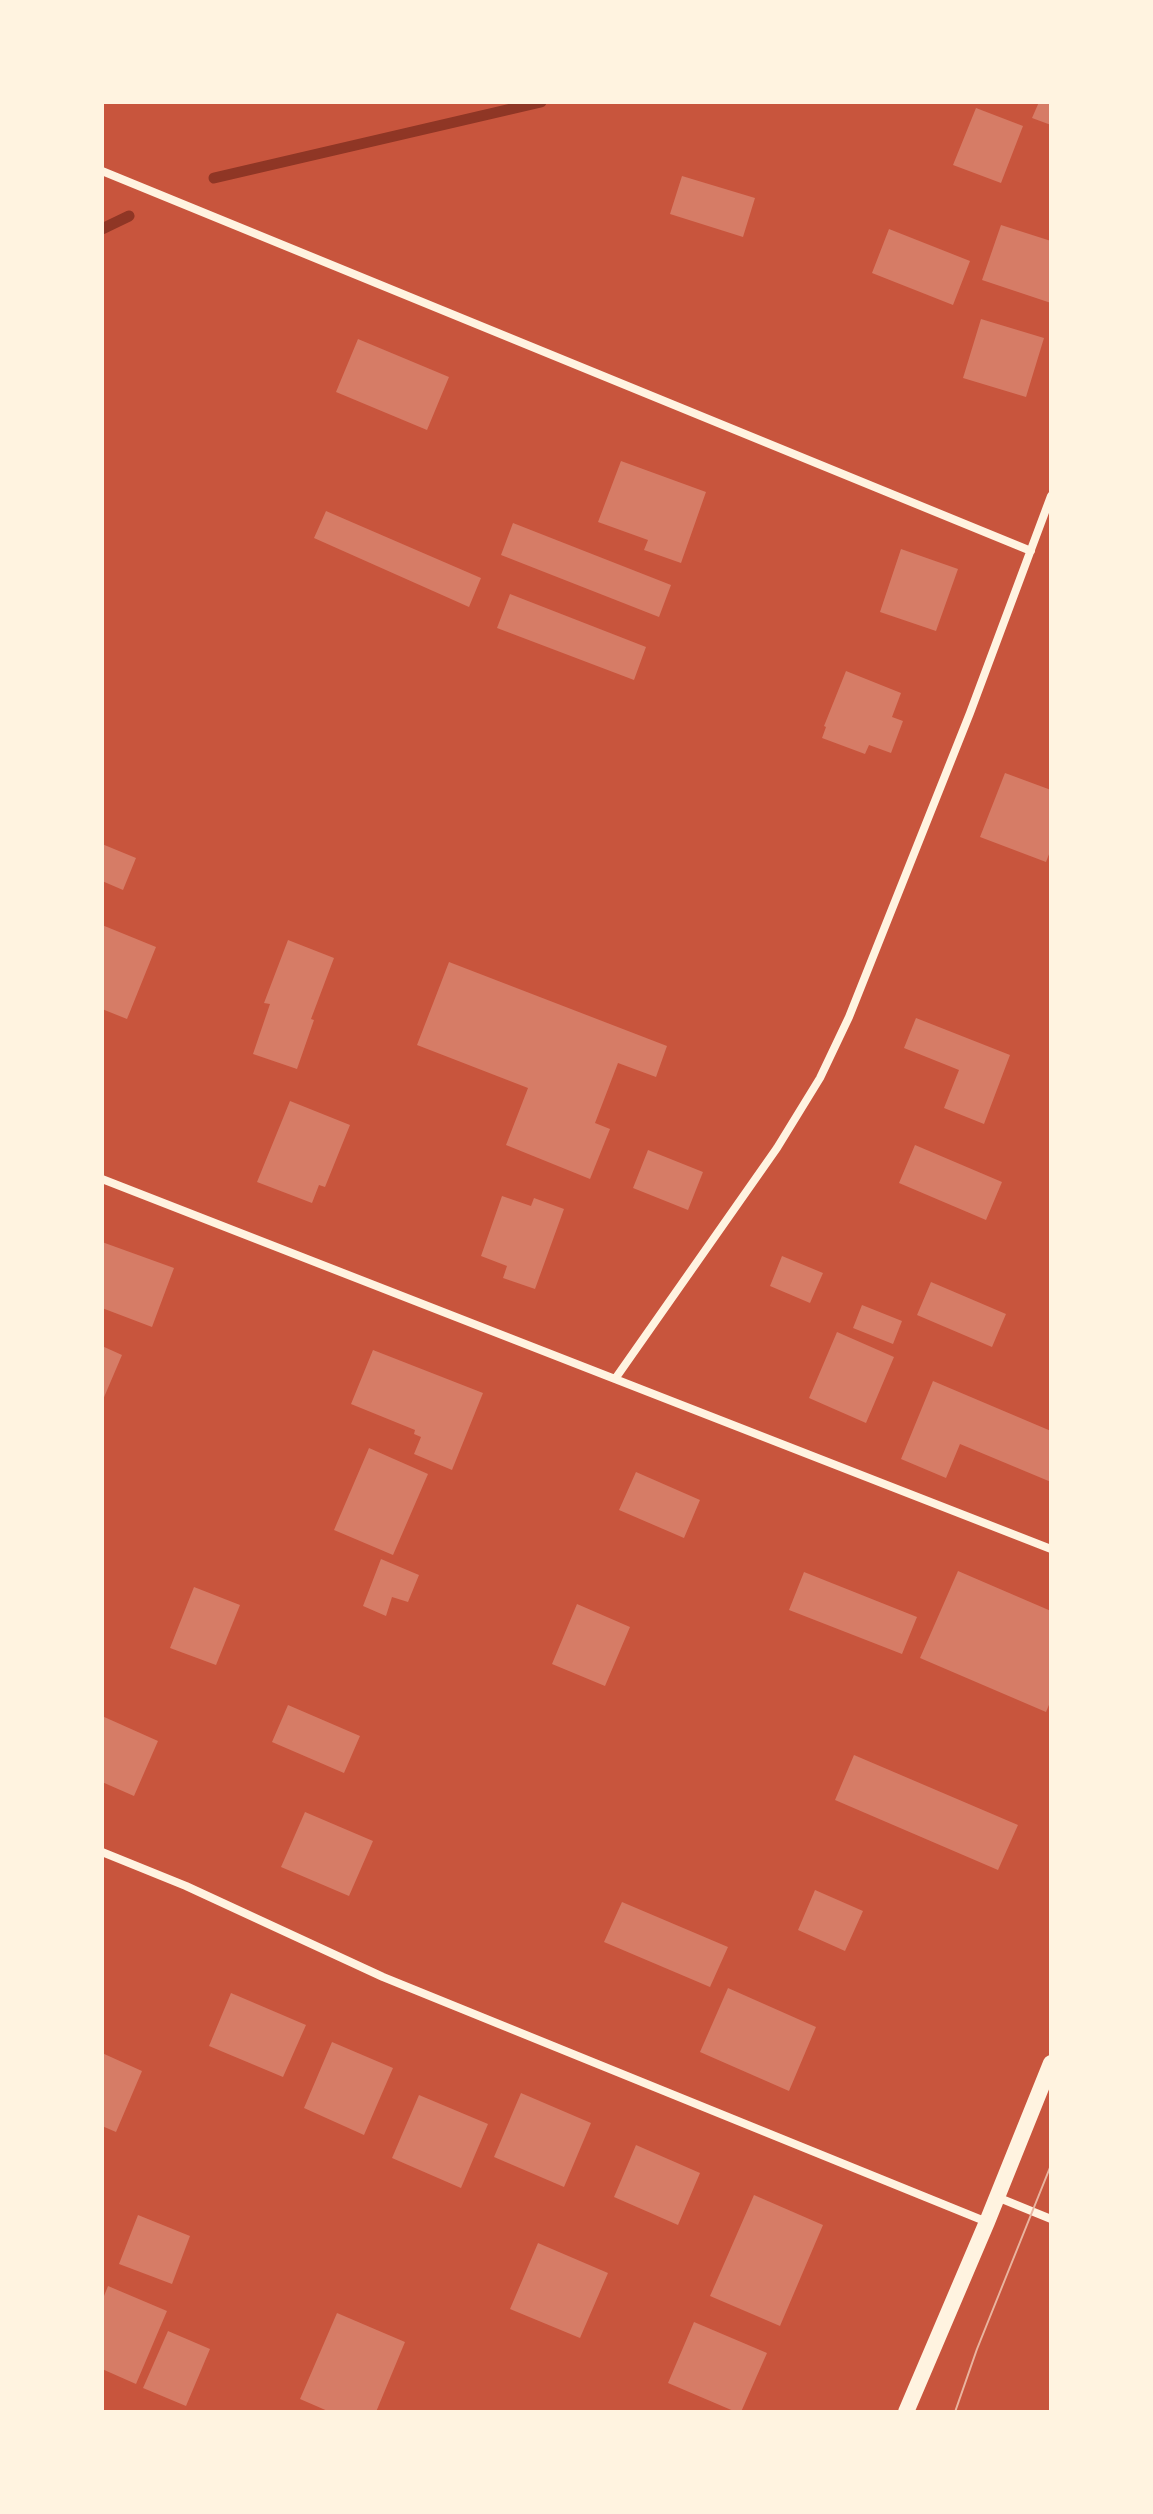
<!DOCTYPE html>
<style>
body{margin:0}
#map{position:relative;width:1153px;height:2514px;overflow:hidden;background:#c8553d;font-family:"DM Sans",sans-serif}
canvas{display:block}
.frame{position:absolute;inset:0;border:104px solid #fff3e0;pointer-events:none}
</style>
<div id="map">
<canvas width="1153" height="2514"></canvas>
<div class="frame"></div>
</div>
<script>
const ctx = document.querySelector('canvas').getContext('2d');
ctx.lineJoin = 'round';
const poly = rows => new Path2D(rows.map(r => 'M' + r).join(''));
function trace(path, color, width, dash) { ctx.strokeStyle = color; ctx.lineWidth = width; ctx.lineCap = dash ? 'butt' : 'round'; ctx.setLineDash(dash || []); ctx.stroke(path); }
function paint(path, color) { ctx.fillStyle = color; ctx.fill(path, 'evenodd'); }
const stream = poly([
 [214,178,541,102],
 [102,229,129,216]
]);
const building = poly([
 [1039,102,1051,102,1051,125,1032,118],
 [976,108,1023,126,1001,183,953,165],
 [682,176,755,198,743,237,670,214],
 [1001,225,1051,241,1051,303,982,280],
 [889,229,970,261,953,305,872,273],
 [981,319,1044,338,1026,397,963,378],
 [358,339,449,377,427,430,336,392],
 [621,461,706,492,681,563,644,550,648,540,598,522],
 [326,511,481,578,469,607,314,538],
 [513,523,671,585,659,617,501,555],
 [901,549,958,569,936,631,880,612],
 [510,594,646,647,634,680,497,628],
 [846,671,901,693,892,717,903,721,891,753,869,745,865,754,822,738,826,727,824,726],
 [1005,773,1051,790,1051,849,1046,862,980,837],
 [102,844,136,858,123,890,102,881],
 [102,925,156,947,127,1019,102,1009],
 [288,940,334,958,311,1019,314,1020,297,1069,253,1054,270,1004,264,1003],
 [449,962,667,1046,656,1077,618,1063,595,1123,610,1129,590,1179,506,1145,528,1088,417,1045],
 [916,1018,1010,1055,984,1124,944,1108,959,1070,904,1048],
 [290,1101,350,1125,325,1187,319,1185,312,1203,257,1182],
 [915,1145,1002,1182,986,1220,899,1183],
 [648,1150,703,1172,688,1210,633,1188],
 [502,1196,531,1206,534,1198,564,1209,535,1289,503,1278,507,1266,481,1256],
 [102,1242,174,1268,152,1327,102,1308],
 [782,1256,823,1273,810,1303,770,1286],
 [931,1282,1006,1314,992,1347,917,1315],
 [862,1305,902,1321,893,1344,853,1328],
 [837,1332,894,1357,866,1423,809,1398],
 [102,1346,122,1355,102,1402],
 [373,1350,483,1393,452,1470,414,1454,421,1437,414,1434,415,1430,351,1404],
 [933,1381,1051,1431,1051,1482,960,1444,946,1478,901,1459],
 [369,1448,428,1474,393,1555,334,1530],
 [636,1472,700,1500,684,1538,619,1510],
 [381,1559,419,1575,408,1602,392,1597,386,1616,363,1606],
 [958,1571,1051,1611,1051,1700,1046,1712,920,1658],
 [804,1572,917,1617,902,1654,789,1610],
 [194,1587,240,1605,216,1665,170,1648],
 [577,1604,630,1627,605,1686,552,1664],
 [288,1705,360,1736,344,1773,272,1742],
 [102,1716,158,1741,134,1796,102,1782],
 [854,1755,1018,1825,998,1870,835,1800],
 [305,1812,373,1841,349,1896,281,1867],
 [815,1890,863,1911,845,1951,798,1930],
 [622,1902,728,1947,710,1987,604,1942],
 [728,1988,816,2027,789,2091,700,2052],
 [231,1993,306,2025,283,2077,209,2046],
 [332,2042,393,2068,364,2135,304,2108],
 [102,2053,142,2071,116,2132,102,2126],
 [521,2093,591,2123,564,2187,494,2157],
 [419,2095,488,2124,461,2188,392,2158],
 [636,2145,700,2173,678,2225,614,2197],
 [754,2195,823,2225,780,2326,710,2296],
 [138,2215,190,2236,172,2284,119,2264],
 [538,2243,608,2273,580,2338,510,2309],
 [108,2286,167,2311,136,2384,102,2369,102,2301],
 [337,2313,405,2342,376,2412,330,2412,300,2399],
 [694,2322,767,2353,741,2412,736,2412,668,2383],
 [168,2331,210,2349,186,2406,143,2388]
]);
const minor = poly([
 [102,171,1031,551],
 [102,1179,1051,1549],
 [615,1379,777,1148,820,1078,849,1017,970,713,1051,496],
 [102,1852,186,1886,383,1977,987,2222],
 [997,2197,1051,2219]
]);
const secondary = poly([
 [906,2412,987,2222,1051,2063]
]);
const tram = poly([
 [955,2412,977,2349,1051,2165]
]);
trace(stream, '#8f3625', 11);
paint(building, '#d67c66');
trace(minor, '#fff3e0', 8);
trace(secondary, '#fff3e0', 16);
trace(tram, '#e9b49f', 2);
</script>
